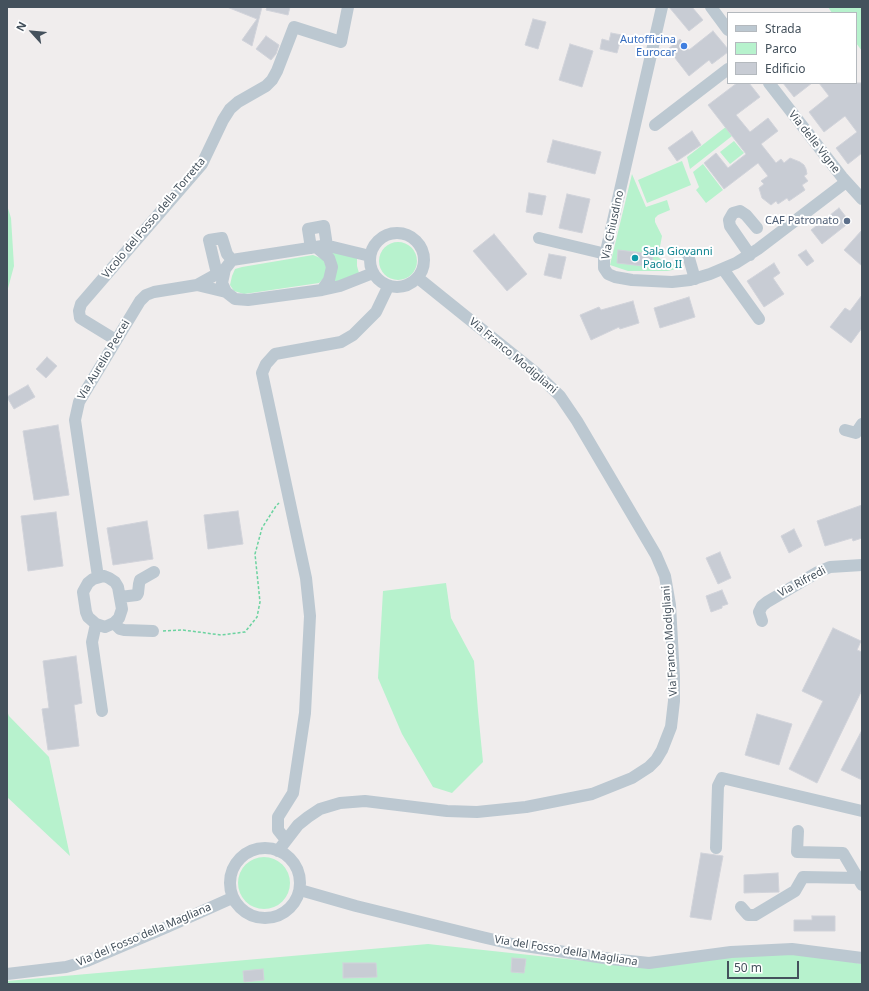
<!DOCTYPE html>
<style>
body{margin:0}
#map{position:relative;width:869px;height:991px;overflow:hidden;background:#f0eded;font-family:"Noto Sans",sans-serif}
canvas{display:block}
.frame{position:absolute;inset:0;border:8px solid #44515c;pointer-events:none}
.legend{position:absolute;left:727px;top:12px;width:130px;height:72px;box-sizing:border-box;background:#fff;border:1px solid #b4b9be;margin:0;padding:5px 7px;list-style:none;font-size:12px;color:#44515c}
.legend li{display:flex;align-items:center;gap:8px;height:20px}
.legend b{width:20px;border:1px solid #b4b9be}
.north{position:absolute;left:12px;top:12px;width:40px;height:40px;-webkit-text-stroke:3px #fff;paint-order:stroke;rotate:297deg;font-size:11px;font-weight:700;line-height:16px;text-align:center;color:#44515c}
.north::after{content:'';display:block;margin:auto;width:14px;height:18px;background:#44515c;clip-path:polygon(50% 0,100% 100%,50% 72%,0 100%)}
.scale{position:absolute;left:727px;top:961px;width:72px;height:18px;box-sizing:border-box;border:2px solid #44515c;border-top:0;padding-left:5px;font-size:12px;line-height:14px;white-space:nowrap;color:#44515c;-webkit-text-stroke:3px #fff;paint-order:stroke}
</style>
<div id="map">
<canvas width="869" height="991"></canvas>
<div class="frame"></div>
<ul class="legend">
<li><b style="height:5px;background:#bcc8d1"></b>Strada</li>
<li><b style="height:11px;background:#b7f2cd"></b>Parco</li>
<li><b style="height:11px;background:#c8ccd4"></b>Edificio</li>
</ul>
<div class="north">N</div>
<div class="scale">50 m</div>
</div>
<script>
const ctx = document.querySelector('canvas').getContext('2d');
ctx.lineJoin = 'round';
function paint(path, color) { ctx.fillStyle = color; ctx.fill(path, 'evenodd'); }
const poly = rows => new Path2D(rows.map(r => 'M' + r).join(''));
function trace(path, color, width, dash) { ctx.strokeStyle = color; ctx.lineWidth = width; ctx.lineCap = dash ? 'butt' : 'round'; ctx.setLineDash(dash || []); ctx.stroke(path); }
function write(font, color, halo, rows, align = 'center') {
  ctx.font = font + ' "Noto Sans",sans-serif'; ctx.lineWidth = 4; ctx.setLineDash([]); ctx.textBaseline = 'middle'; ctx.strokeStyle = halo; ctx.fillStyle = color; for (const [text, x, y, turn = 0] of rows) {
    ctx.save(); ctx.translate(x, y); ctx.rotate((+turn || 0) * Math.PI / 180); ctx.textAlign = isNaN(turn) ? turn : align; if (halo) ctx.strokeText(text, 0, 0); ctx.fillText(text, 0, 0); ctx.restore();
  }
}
const green = poly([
 [828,7,862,7,862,51,856,43,856,13,832,13],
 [736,119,740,123,729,132,732,136,690,169,687,157],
 [734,141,744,153,730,164,720,152],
 [682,161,691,185,647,203,638,180],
 [703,164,723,190,706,203,696,190,699,187,693,172],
 [632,174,646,207,667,200,670,210,658,215,655,218,655,222,662,236,658,257,666,264,683,264,683,268,667,271,628,271,610,265],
 [7,205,11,218,14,266,7,292],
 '379 261a19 19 0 1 1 38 0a19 19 0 1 1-38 0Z',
 [331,249,357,255,357,266,359,273,331,285],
 [313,255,323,259,327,269,324,278,319,283,244,294,234,291,230,285,232,276,235,269,242,267],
 [446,583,451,618,474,661,478,711,483,762,452,793,433,787,402,734,378,678,383,591],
 [7,711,9,716,49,757,70,856,7,797],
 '238 883a26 26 0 1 1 52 0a26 26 0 1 1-52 0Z',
 [428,944,631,966,779,952,823,957,862,964,862,984,7,984,7,981]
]);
const building = poly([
 [227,7,262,7,252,46,242,40,257,19,227,7],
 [267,7,290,7,288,15,266,10,267,7],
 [669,7,692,7,703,20,689,31,669,7],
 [533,19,546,22,538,49,525,45,533,19],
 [713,31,728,49,728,52,712,64,709,60,689,76,668,49,680,39,689,50,713,31],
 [611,33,622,35,617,53,600,49,602,39,609,41,611,33],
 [266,36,279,45,276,54,271,60,256,49,266,36],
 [570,44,593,51,582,87,559,80,570,44],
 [737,83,749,83,760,97,736,115,750,132,768,118,778,131,761,144,776,163,781,159,784,163,790,158,800,162,804,165,806,169,807,174,804,176,808,181,802,185,805,190,789,201,787,198,778,204,776,201,771,205,762,198,759,188,764,184,761,181,768,176,758,163,724,189,704,163,716,153,728,168,746,154,708,105,737,83],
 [783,83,812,83,794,97,783,83],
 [819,83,862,83,862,153,848,164,836,148,857,132,845,116,824,132,809,112,829,96,819,83],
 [692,131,701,145,677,161,668,148,692,131],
 [553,140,601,152,595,174,547,162,553,140],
 [529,193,546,196,542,215,526,212,529,193],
 [567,194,590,199,582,233,559,228,567,194],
 [839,208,850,222,822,244,811,230,839,208],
 [862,230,862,266,844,250,862,230],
 [494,234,527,274,507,291,473,251,494,234],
 [618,250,653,254,652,267,617,263,618,250],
 [806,250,814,261,807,266,798,255,806,250],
 [549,254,566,257,561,279,544,275,549,254],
 [774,263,780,273,773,278,784,294,764,307,747,281,774,263],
 [862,295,862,328,851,343,830,327,845,308,850,311,862,295],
 [689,297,695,317,660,328,654,308,689,297],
 [633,301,639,323,620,329,619,327,591,340,580,315,599,307,601,310,633,301],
 [47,357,57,366,46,378,36,369,47,357],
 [28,385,35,397,14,409,7,397,28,385],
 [58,425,69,495,34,500,23,431,58,425],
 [862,505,862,538,853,541,852,538,825,546,817,521,862,505],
 [238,511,243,544,208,549,204,515,238,511],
 [56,512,63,566,28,571,21,516,56,512],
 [147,521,153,559,113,565,107,528,147,521],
 [794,529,802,546,789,553,781,536,794,529],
 [720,552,731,578,718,584,706,558,720,552],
 [722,590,728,604,722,606,722,608,711,612,706,596,722,590],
 [833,628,861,641,857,650,862,652,862,690,817,783,789,769,823,701,802,691,833,628],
 [76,656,82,703,74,705,79,746,48,750,42,709,49,708,43,661,76,656],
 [757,714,792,724,779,765,745,755,757,714],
 [862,730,862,780,841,770,862,730],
 [701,853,723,856,711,920,690,917,701,853],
 [778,873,779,892,744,893,744,875,778,873],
 [812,916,835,916,835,931,794,931,794,920,812,920,812,916],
 [512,958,526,959,524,973,511,972,512,958],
 [343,963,376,963,377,977,343,978,343,963],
 [263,969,264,980,244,982,243,971,263,969]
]);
const path = poly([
 [163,631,183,630,221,635,245,632,257,617,260,602,255,554,262,528,276,506,279,503]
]);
const minor = poly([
 [662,7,604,260,604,268,608,274,615,277,632,280,672,282,690,280,710,274,736,263,758,249,846,182],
 [711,7,728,30],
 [769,83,842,177,862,199],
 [655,125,728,69],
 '370 260a27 27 0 1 1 54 0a27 27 0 1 1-54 0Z',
 [539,238,606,254],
 [316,247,329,258,332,267,329,280,322,290,248,300,235,299,226,292,222,283,225,269,232,260,316,247,322,246,333,247,370,256],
 [311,248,308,229,324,226,327,246],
 [688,255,695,279],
 [750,255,730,226,729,220,733,213,740,211,746,215,757,228],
 [723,269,759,319],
 [224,270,197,285,226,292],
 [217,274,209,240,222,238,227,254,232,260],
 [322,290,340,286,373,273],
 [116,340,80,318,79,311,81,304,202,164,223,120,230,109,238,102,266,86,272,80,277,71,294,27,341,42,348,7],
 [845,430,856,433,862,424],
 [104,576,109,578,115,582,118,587,122,609,119,618,114,623,105,627,96,624,88,617,86,612,83,592,88,583,93,579,104,576],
 [98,577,75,420,79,402,140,301,146,295,154,292,197,285],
 [120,597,137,595,138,593,139,584,140,580,154,572],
 [762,621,759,612,762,606,767,602,818,572,830,567,862,565],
 [114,623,120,629,124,630,153,631],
 [96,624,92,642,102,711],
 [798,831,797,852,843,853,862,885],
 [286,840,278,830,278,817,293,793,305,713,310,616,306,578,262,373,266,364,275,354,341,342,353,335,376,312,388,287],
 '230 883a35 35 0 1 1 70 0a35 35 0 1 1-70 0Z',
 [716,848,718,786,722,778,862,811],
 [278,851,298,825,308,817,320,809,340,803,365,801,447,811,477,812,526,807,592,794,632,778,649,767,656,760,662,750,671,727,674,701,674,677,670,605,665,576,656,555,577,421,560,396,536,373,418,278],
 [300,890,356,906,482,937,512,944,611,959,649,963,731,952,792,949,862,958],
 [741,907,748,915,755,915,795,891,803,877,858,878],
 [7,974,66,967,87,961,167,927,232,898]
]);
const markers = [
 [684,46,4,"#3f7fe0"],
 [847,221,4,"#5c6f8a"],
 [635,258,4,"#0f9aa8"]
];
const shopNames = [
 ["Autofficina",676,40],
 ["Eurocar",676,53]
];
const streetNames = [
 ["Via delle Vigne",814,142,52],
 ["Vicolo del Fosso della Torretta",154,218,-50],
 ["Via Chiusdino",613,225,-78],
 ["Via Franco Modigliani",513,356,40],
 ["Via Aurelio Peccei",104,360,-59],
 ["Via Rifredi",802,582,-28],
 ["Via Franco Modigliani",670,641,-94],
 ["Via del Fosso della Magliana",144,935,-23],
 ["Via del Fosso della Magliana",566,951,9]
];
const serviceNames = [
 ["CAF Patronato",839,221]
];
const cultureNames = [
 ["Sala Giovanni",643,252],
 ["Paolo II",643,265]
];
paint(green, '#b7f2cd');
paint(building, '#c8ccd4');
trace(building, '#d1d3da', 1);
trace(path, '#6cd3a0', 1.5, [3, 2]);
trace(minor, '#bcc8d1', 12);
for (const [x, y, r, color] of markers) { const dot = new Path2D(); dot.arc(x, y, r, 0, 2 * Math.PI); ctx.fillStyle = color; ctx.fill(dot); trace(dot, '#fff', 1.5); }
write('11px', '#366cbe', '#fff', shopNames, 'right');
write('11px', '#44515c', '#fff', streetNames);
write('11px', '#4e5e75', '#fff', serviceNames, 'right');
write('11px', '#0d838f', '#fff', cultureNames, 'left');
</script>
